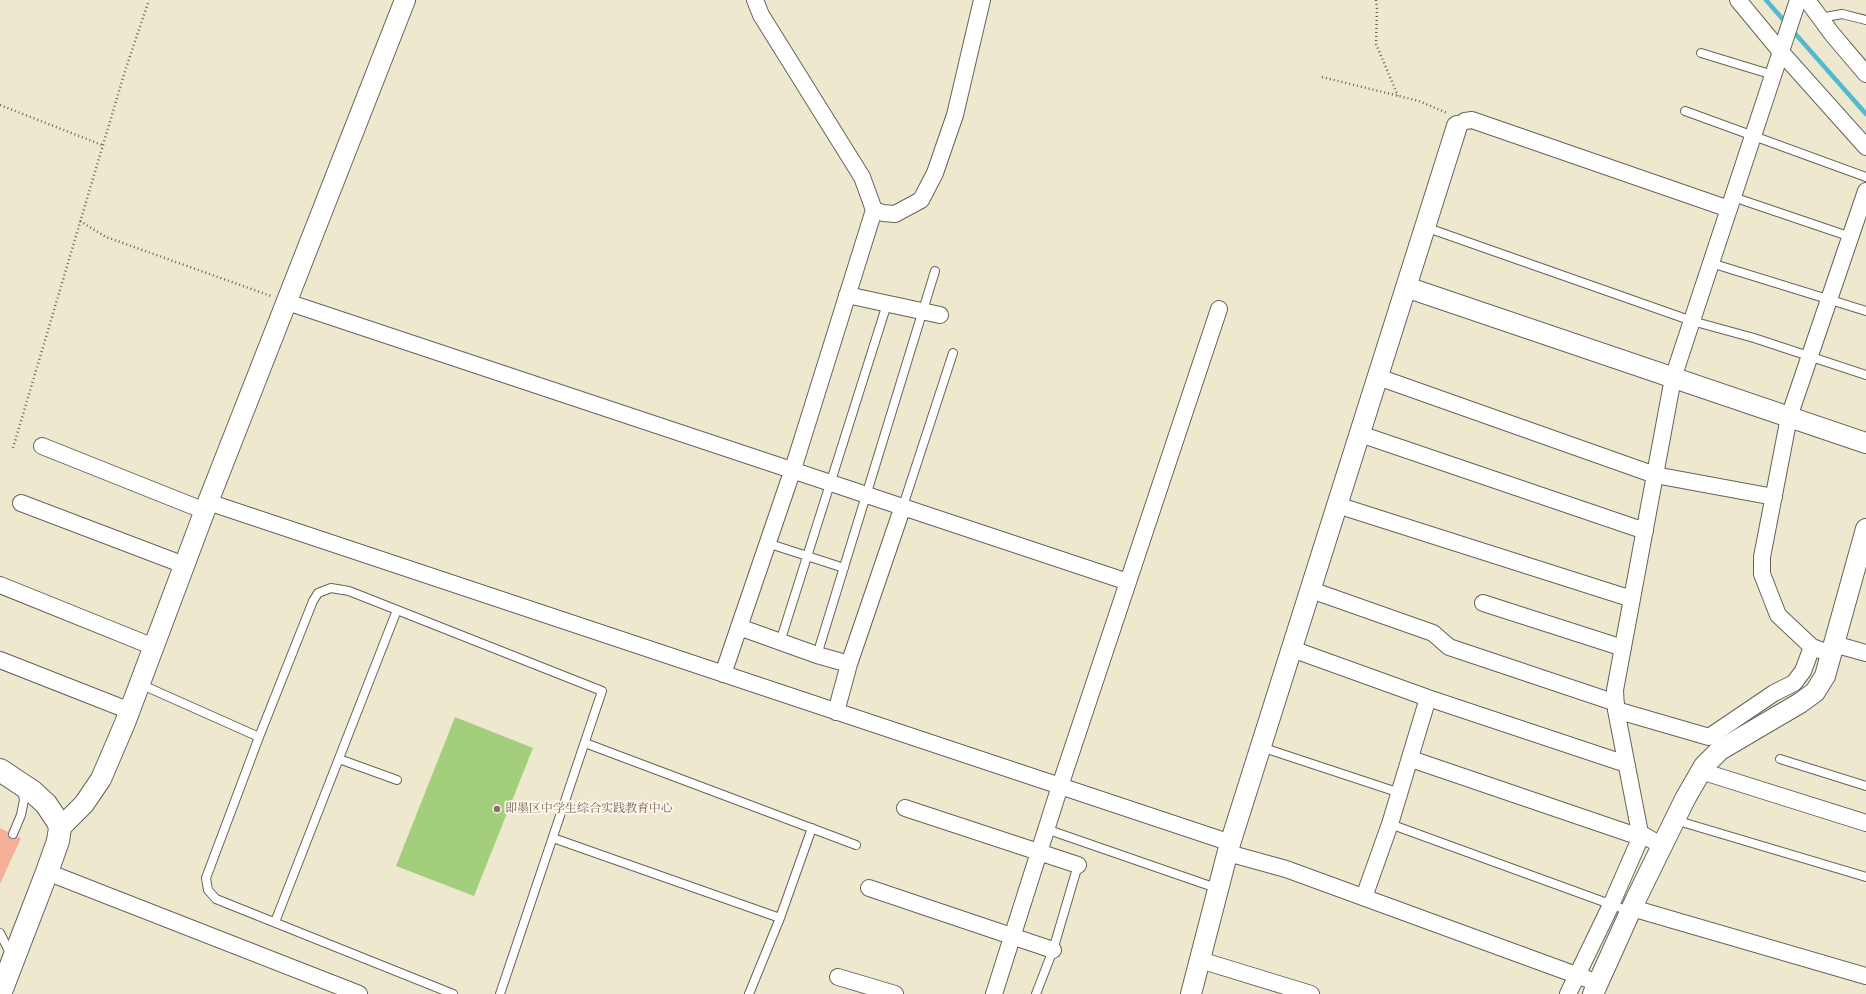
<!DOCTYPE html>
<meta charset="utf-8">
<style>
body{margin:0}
canvas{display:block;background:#eee9ce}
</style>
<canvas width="1866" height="994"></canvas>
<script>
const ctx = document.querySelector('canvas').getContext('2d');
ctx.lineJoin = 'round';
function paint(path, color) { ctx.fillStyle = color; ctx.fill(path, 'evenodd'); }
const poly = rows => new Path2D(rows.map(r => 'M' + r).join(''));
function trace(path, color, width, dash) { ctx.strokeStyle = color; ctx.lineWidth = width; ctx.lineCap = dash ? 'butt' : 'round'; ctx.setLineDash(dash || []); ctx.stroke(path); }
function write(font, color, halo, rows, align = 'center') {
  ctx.font = font + ' "Old Standard TT","Noto Serif SC",serif'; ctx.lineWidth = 4; ctx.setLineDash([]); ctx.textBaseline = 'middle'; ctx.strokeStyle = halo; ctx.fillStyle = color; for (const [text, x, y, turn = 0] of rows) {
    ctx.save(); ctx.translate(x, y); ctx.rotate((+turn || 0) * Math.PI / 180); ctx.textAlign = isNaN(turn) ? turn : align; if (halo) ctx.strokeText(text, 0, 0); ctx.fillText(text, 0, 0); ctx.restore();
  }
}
const green = poly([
 [455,717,533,748,474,896,396,866]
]);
const stream = poly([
 [1766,0,1787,24],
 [1792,30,1866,114]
]);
const building = poly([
 [0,828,8,832,8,835,11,839,14,839,18,837,21,838,0,884]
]);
const path = poly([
 [1376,0,1377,9,1376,44,1398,96],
 [1322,77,1419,101,1447,113],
 [0,105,102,145],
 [80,221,106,237,271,296],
 [13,448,125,71,149,0]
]);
const service = poly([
 [1820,18,1842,14,1866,20],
 [1701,53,1773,75],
 [1685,111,1866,177],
 [1733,197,1851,237],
 [1425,227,1692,321,1754,338,1866,375],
 [1711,263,1866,311],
 [903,506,953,353],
 [767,543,844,568],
 [780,642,887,304],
 [817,655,935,271],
 [140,684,259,737],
 [585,743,856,845],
 [1261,747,1400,793],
 [339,759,397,780],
 [1780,759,1866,786],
 [1675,820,1866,877],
 [1390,824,1629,911],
 [1046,829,1219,889],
 [13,834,21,815,24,800,22,790],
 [553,838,780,918],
 [275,922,397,610],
 [0,933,11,955],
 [453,994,216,899,208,890,206,878,259,737,313,601,318,593,331,588,349,591,602,691,500,994],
 [749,994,780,918,812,828],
 [1036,994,1053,950,1078,865]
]);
const minor = poly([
 [1738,0,1781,52,1866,147],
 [1807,0,1832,34,1866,74],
 [1457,126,1465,121,1472,120,1729,209],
 [874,210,883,213,895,214,921,200,935,173,955,115,982,0],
 [847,295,940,315],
 [287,302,1128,582],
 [1378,377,1655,475,1774,497],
 [1360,434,1645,531],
 [42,446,205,511],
 [208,502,1231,843],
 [21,503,184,565],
 [1337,505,1632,599],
 [0,585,154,647],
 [1311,590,1433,633,1449,647,1616,703],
 [1483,603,1623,648],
 [739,627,817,655,849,664],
 [1834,644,1866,653],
 [1292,649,1428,698,1626,764],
 [1831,654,1812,647,1778,615,1762,574,1762,557,1789,417,1866,191],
 [0,660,130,711],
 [723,674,793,469,874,210,862,177,761,15,755,0],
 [1616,710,1709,737,1774,693,1794,683,1803,671,1812,647],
 [836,712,849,664,903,506],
 [1411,759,1631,834,1640,833,1662,846],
 [1701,771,1866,823],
 [905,808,1078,865],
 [1640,833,1616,710,1615,690,1673,378,1798,0],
 [1228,853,1286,869,1598,983],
 [47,872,359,994],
 [869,888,1053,950],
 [1364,897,1390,824,1428,698],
 [1632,908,1866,976],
 [1200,960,1311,994],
 [838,977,895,994],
 [994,994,1060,786,1219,309],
 [1568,994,1611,905,1642,834]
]);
const tertiary = poly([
 [1406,287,1866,443],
 [60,828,84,804,101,779,125,723,208,502,405,0],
 [1191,994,1229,847,1457,126],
 [1593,994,1635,901,1685,799,1704,766,1720,750,1800,703,1815,692,1825,676,1866,529]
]);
const secondary = poly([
 [0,770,33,792,46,804,58,822,60,828,58,841,47,872,0,994]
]);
const markers = [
 [497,809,4,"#8d6e63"]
];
const educationNames = [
 ["即墨区中学生综合实践教育中心",505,809]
];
paint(green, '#a3cf7c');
trace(stream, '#53b9d1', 4.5);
paint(building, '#f4af98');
trace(service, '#66645a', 10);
trace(minor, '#66645a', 18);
trace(tertiary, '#66645a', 22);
trace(secondary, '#66645a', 24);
trace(path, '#66645a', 2.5, [1, 3]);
trace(service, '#fff', 8);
trace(minor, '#fff', 16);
trace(tertiary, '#fff', 20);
trace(secondary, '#fff', 22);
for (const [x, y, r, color] of markers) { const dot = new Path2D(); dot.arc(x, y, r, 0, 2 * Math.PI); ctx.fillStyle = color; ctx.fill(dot); trace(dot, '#fbf7ec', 1.5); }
write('12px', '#785e54', '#fbf7ec', educationNames, 'left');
</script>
